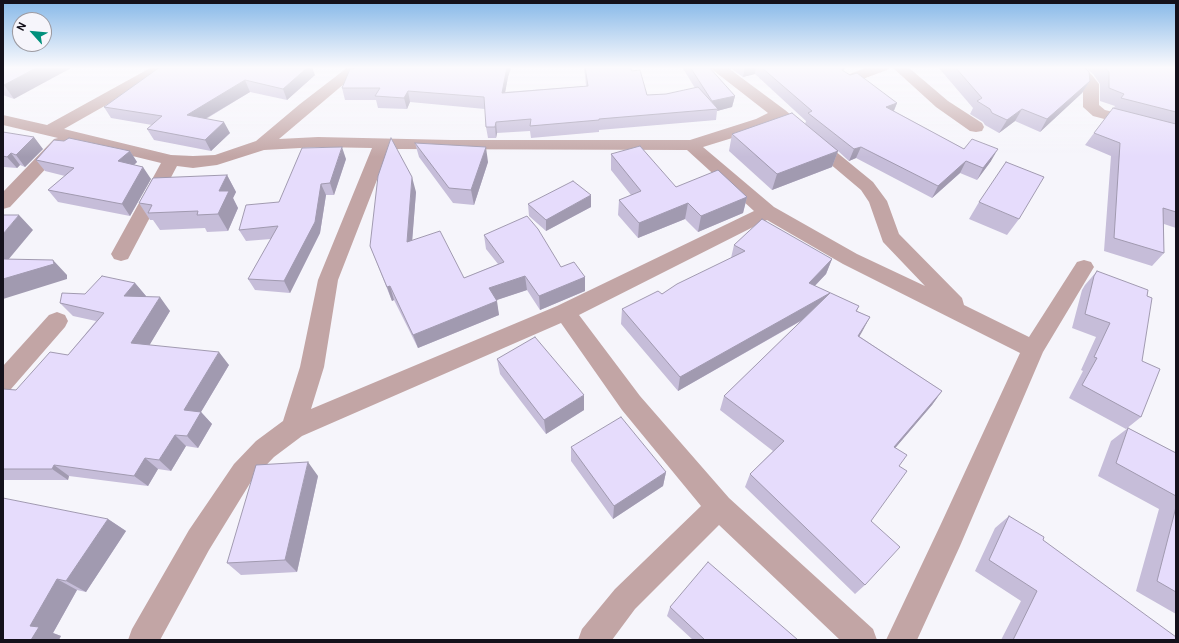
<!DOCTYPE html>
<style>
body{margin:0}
#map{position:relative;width:1179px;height:643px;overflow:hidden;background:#f6f5fb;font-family:Roboto,sans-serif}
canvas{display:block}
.frame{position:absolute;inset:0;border:4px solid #14111b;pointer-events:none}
.north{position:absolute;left:12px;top:12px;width:40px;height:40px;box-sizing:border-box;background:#f6f5fb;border:1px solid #9c9aa1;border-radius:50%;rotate:297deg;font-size:11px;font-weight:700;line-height:16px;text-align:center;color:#14111b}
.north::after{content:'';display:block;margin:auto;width:14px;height:18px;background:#00907c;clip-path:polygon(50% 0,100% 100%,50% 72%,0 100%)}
</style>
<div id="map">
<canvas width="1179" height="643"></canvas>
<div class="frame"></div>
<div class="north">N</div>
</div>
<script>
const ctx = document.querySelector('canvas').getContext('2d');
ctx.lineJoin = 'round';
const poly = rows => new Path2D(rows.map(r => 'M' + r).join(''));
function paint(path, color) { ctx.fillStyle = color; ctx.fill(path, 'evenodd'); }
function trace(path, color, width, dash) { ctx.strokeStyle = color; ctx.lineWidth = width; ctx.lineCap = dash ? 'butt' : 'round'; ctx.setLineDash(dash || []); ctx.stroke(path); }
const minor = poly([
 [152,67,171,67,168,70,64,129,171,155,193,156,215,155,256,141,300,104,348,67,364,67,279,139,318,137,452,140,690,140,756,119,768,113,709,67,727,67,785,110,873,182,887,201,899,234,962,298,964,305,1029,337,1077,262,1084,260,1091,262,1094,267,1043,352,960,546,917,640,886,640,940,526,1020,353,843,264,767,220,579,315,640,396,729,498,873,629,877,640,840,640,719,525,635,609,612,640,578,640,582,629,615,589,701,506,622,410,561,323,302,436,274,457,252,480,209,550,160,640,128,640,132,629,189,530,234,464,256,441,283,421,300,367,318,280,372,148,318,147,264,150,217,165,193,168,177,166,128,259,121,261,114,259,111,254,161,163,67,140,69,143,66,147,10,207,3,209,3,192,54,139,58,138,3,125,3,115,47,125,152,67],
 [778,120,861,190,869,202,883,242,925,286,857,254,774,207,703,147,768,127,778,120],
 [389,149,687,150,754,211,557,306,311,409,324,367,338,280,389,149],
 [868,67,890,67,887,70,852,83,847,85,842,83,839,80,842,77,868,67],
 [892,67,908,67,948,101,982,123,984,127,982,131,976,132,970,131,936,107,892,67],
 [1066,67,1082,67,1092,75,1099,84,1099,105,1105,110,1176,128,1176,138,1093,116,1083,107,1083,84,1066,67],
 [57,312,65,315,68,321,65,327,11,389,3,392,3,366,49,315,57,312]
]);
const wall = poly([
 [3,67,14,99,3,95],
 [160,67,315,75,287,100,250,92,206,119,230,133,211,151,154,140,147,129,152,125,111,118,104,107],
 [356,67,511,67,508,77,505,92,586,86,584,67,630,67,632,71,647,95,666,94,695,88,682,67,709,67,735,96,732,107,717,111,716,120,599,130,599,132,531,138,530,131,497,133,496,138,488,138,486,127,485,109,410,102,407,109,378,108,376,100,345,100,342,88,353,69],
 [729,67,845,67,843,71,897,103,894,111,964,149,991,161,977,180,960,173,932,198,856,158,849,161,838,151,832,167,772,190,729,151,732,134,805,124,806,121,755,74,743,77],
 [938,67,1176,67,1176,228,1164,224,1164,253,1152,266,1104,251,1111,156,1085,145,1094,133,1115,106,1100,101,1100,84,1093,74,1084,67,1090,81,1082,93,1040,132,1015,121,999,133,985,125,983,122,970,114,973,108],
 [3,132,43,149,25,167,20,165,17,168,4,167,3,168],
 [415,143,488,162,474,205,453,203,419,157],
 [130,151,137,162,134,165,151,179,130,216,58,202,48,190,65,176,45,171,36,160],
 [611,154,676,187,747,197,743,213,698,232,685,219,638,238,618,215,619,200,631,195,611,170],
 [346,159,334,195,326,195,320,233,290,293,255,290,248,279,271,239,246,241,239,230],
 [227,175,236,192,233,198,238,208,228,231,207,232,205,228,160,230,153,220,150,220,139,203],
 [416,192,412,240,464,278,498,264,486,249,484,235,585,277,585,291,540,310,527,290,496,300,499,315,418,348,394,300,392,301,370,246],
 [979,202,1019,219,1007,235,969,219],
 [528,204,591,207,546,231,529,216],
 [734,245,832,259,826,274,815,286,859,306,857,311,870,317,859,336,942,391,932,405,895,448,899,466,871,521,865,585,855,594,745,487,750,474,773,451,720,410,724,396,801,321,678,391,621,324,622,309,662,294,731,258],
 [1097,271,1147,296,1142,361,1141,417,1126,429,1069,398,1083,371,1081,370,1096,337,1072,328,1082,290,1085,285],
 [135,283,146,296,146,297,170,311,149,345,229,365,201,412,212,424,198,448,186,446,171,471,158,469,148,486,69,476,68,480,3,480,3,389,16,390,68,355,96,321,73,316,60,303,85,294],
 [497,359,584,410,546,434,500,374],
 [1128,428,1176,453,1176,614,1136,591,1159,509,1098,476,1111,441],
 [571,447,666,472,663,486,613,519,571,461],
 [318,476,297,572,241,575,227,563],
 [1009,516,1043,540,1176,640,1001,640,1021,601,975,571,995,528],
 [108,519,126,531,86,592,77,590,53,633,61,636,3,640],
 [670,607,798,640,693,640,667,616]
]);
const shadedWall = poly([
 [38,67,73,67,14,99,4,85],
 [308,67,312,67,315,75,287,100,283,89],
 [507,67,511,67,508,77,503,104,502,93],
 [745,67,756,67,755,74,743,77],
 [843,67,845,67,842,75,842,68],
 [245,80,250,92,193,126,187,115],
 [1090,81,1082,93,1040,132,1047,119],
 [408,91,410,102,407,109,404,98],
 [735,96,732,107,717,111,718,109,711,109,712,101],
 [897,103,892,115,886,107],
 [1022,109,1015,121,999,133,1007,120],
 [224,122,230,133,211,151,205,140],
 [496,122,497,133,496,138,495,127],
 [34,137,43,149,25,167,16,155],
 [342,147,346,159,334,195,330,183],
 [486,147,488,162,474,205,471,190],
 [861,147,856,158,849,161,854,149],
 [998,149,991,161,977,180,983,168],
 [130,151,137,162,125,173,118,161],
 [838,151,832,167,772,190,777,174],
 [11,153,20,165,17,168,7,157],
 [966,161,960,173,932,198,938,186],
 [143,167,151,179,130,216,122,204],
 [227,175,236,192,233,198,238,208,228,231,218,214,219,191],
 [412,177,416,192,411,256,407,242],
 [321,184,326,195,320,233,290,293,284,281],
 [591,195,591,207,546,231,546,220],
 [747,197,743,213,698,232,701,216],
 [688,203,685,219,638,238,639,223],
 [19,215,33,230,3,266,3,234],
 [832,259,826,274,803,298,809,283],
 [53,260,67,275,67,279,3,299,3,279],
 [525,276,527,290,491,302,489,288],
 [585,277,585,291,540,310,539,296],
 [135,283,146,296,135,309,124,296],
 [390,286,394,300,392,301,387,287],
 [830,293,823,308,678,391,680,377],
 [160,297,170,311,143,356,131,343],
 [497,301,499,315,418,348,413,335],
 [870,317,862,332,851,351,858,336],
 [219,352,229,365,195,422,184,410],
 [942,391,932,405,885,460,894,447],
 [584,395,584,410,546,434,544,420],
 [201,412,212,424,198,448,187,436],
 [175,435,186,446,171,471,159,460],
 [145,458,158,469,148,486,134,476],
 [308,462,318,476,297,572,285,560],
 [54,465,69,476,68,480,52,469],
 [666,472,663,486,613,519,614,506],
 [108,519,126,531,86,592,66,581],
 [57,579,77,590,53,633,61,636,59,640,31,640,30,626]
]);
const building = poly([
 [3,67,38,67,4,85,3,85,3,67],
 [160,67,308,67,283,89,245,80,187,115,224,122,205,140,147,129,162,116,104,107,160,67],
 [356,67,507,67,502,93,588,86,585,67,630,67,632,71,640,70,647,95,666,94,698,87,718,109,599,119,599,120,530,126,531,119,496,122,495,127,486,127,484,97,408,91,404,98,375,96,380,88,342,88,350,69,353,69,356,67],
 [690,67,709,67,735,96,712,101,690,67],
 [761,67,843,67,842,68,842,70,850,75,857,73,897,103,886,107,964,149,972,139,998,149,983,168,966,161,938,186,861,147,854,149,808,113,812,111,761,67],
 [955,67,1084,67,1089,72,1090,81,1047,119,1022,109,1007,120,992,113,990,109,977,101,982,98,955,67],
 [1105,67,1176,67,1176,112,1121,98,1124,94,1109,88,1109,72,1105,67],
 [1113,108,1176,124,1176,212,1163,208,1164,253,1114,238,1120,143,1094,133,1113,108],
 [792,113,838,151,777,174,732,134,792,113],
 [3,132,34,137,16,155,11,153,7,157,3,156,3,132],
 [69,138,130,151,118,161,143,167,122,204,48,190,74,168,36,160,54,140,64,141,69,138],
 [391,138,412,177,407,242,440,231,464,278,504,262,484,235,527,216,538,229,561,267,574,262,585,277,539,296,525,276,489,288,497,301,413,335,390,286,387,287,370,246,378,176,391,138],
 [415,143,486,147,471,190,449,188,415,143],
 [640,146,676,187,718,170,747,197,701,216,688,203,639,223,619,200,641,191,611,154,640,146],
 [342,147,330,183,321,184,315,222,284,281,248,279,278,226,239,230,246,205,279,202,302,148,342,147],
 [1006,162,1044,177,1019,219,979,202,1006,162],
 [227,175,219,191,229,191,218,214,197,215,198,211,148,213,152,205,139,203,153,178,227,175],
 [573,181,591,195,546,220,528,204,573,181],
 [3,215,19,215,3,234,3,215],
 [762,219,832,259,809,283,859,306,856,311,870,317,858,336,942,391,894,447,907,455,899,466,907,471,871,521,900,547,865,585,750,474,784,441,724,396,830,293,680,377,622,309,658,291,662,294,677,284,745,251,734,245,762,219],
 [3,259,53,260,54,264,3,279,3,259],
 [1097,271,1148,290,1147,296,1152,298,1142,361,1160,369,1141,417,1082,385,1097,358,1094,357,1110,323,1085,314,1094,276,1097,271],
 [102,276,135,283,124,296,160,297,131,343,219,352,184,410,201,412,187,436,175,435,159,460,145,458,134,476,54,465,52,469,3,469,3,389,16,390,50,352,68,355,104,313,60,303,62,293,85,294,102,276],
 [535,337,584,395,544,420,497,359,535,337],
 [621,417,666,472,614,506,571,447,621,417],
 [1128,428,1176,453,1176,496,1116,463,1128,428],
 [308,462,285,560,227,563,256,465,308,462],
 [3,498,108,519,66,581,57,579,30,626,39,627,31,640,3,640,3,498],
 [1176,507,1176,592,1157,581,1176,507],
 [1009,516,1044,537,1043,540,1176,637,1176,640,1013,640,1037,591,989,560,1009,516],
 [708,562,798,640,705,640,670,607,708,562]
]);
paint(minor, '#c2a5a5');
paint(wall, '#c6bdd9');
paint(shadedWall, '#a19ab0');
paint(building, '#e6dcfc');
trace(building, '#a19ab0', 1);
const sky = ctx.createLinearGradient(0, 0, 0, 157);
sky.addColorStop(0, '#86b8e8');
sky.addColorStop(0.43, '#fbfafd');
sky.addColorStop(1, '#fbfafd00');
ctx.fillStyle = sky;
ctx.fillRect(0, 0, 1179, 157);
</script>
